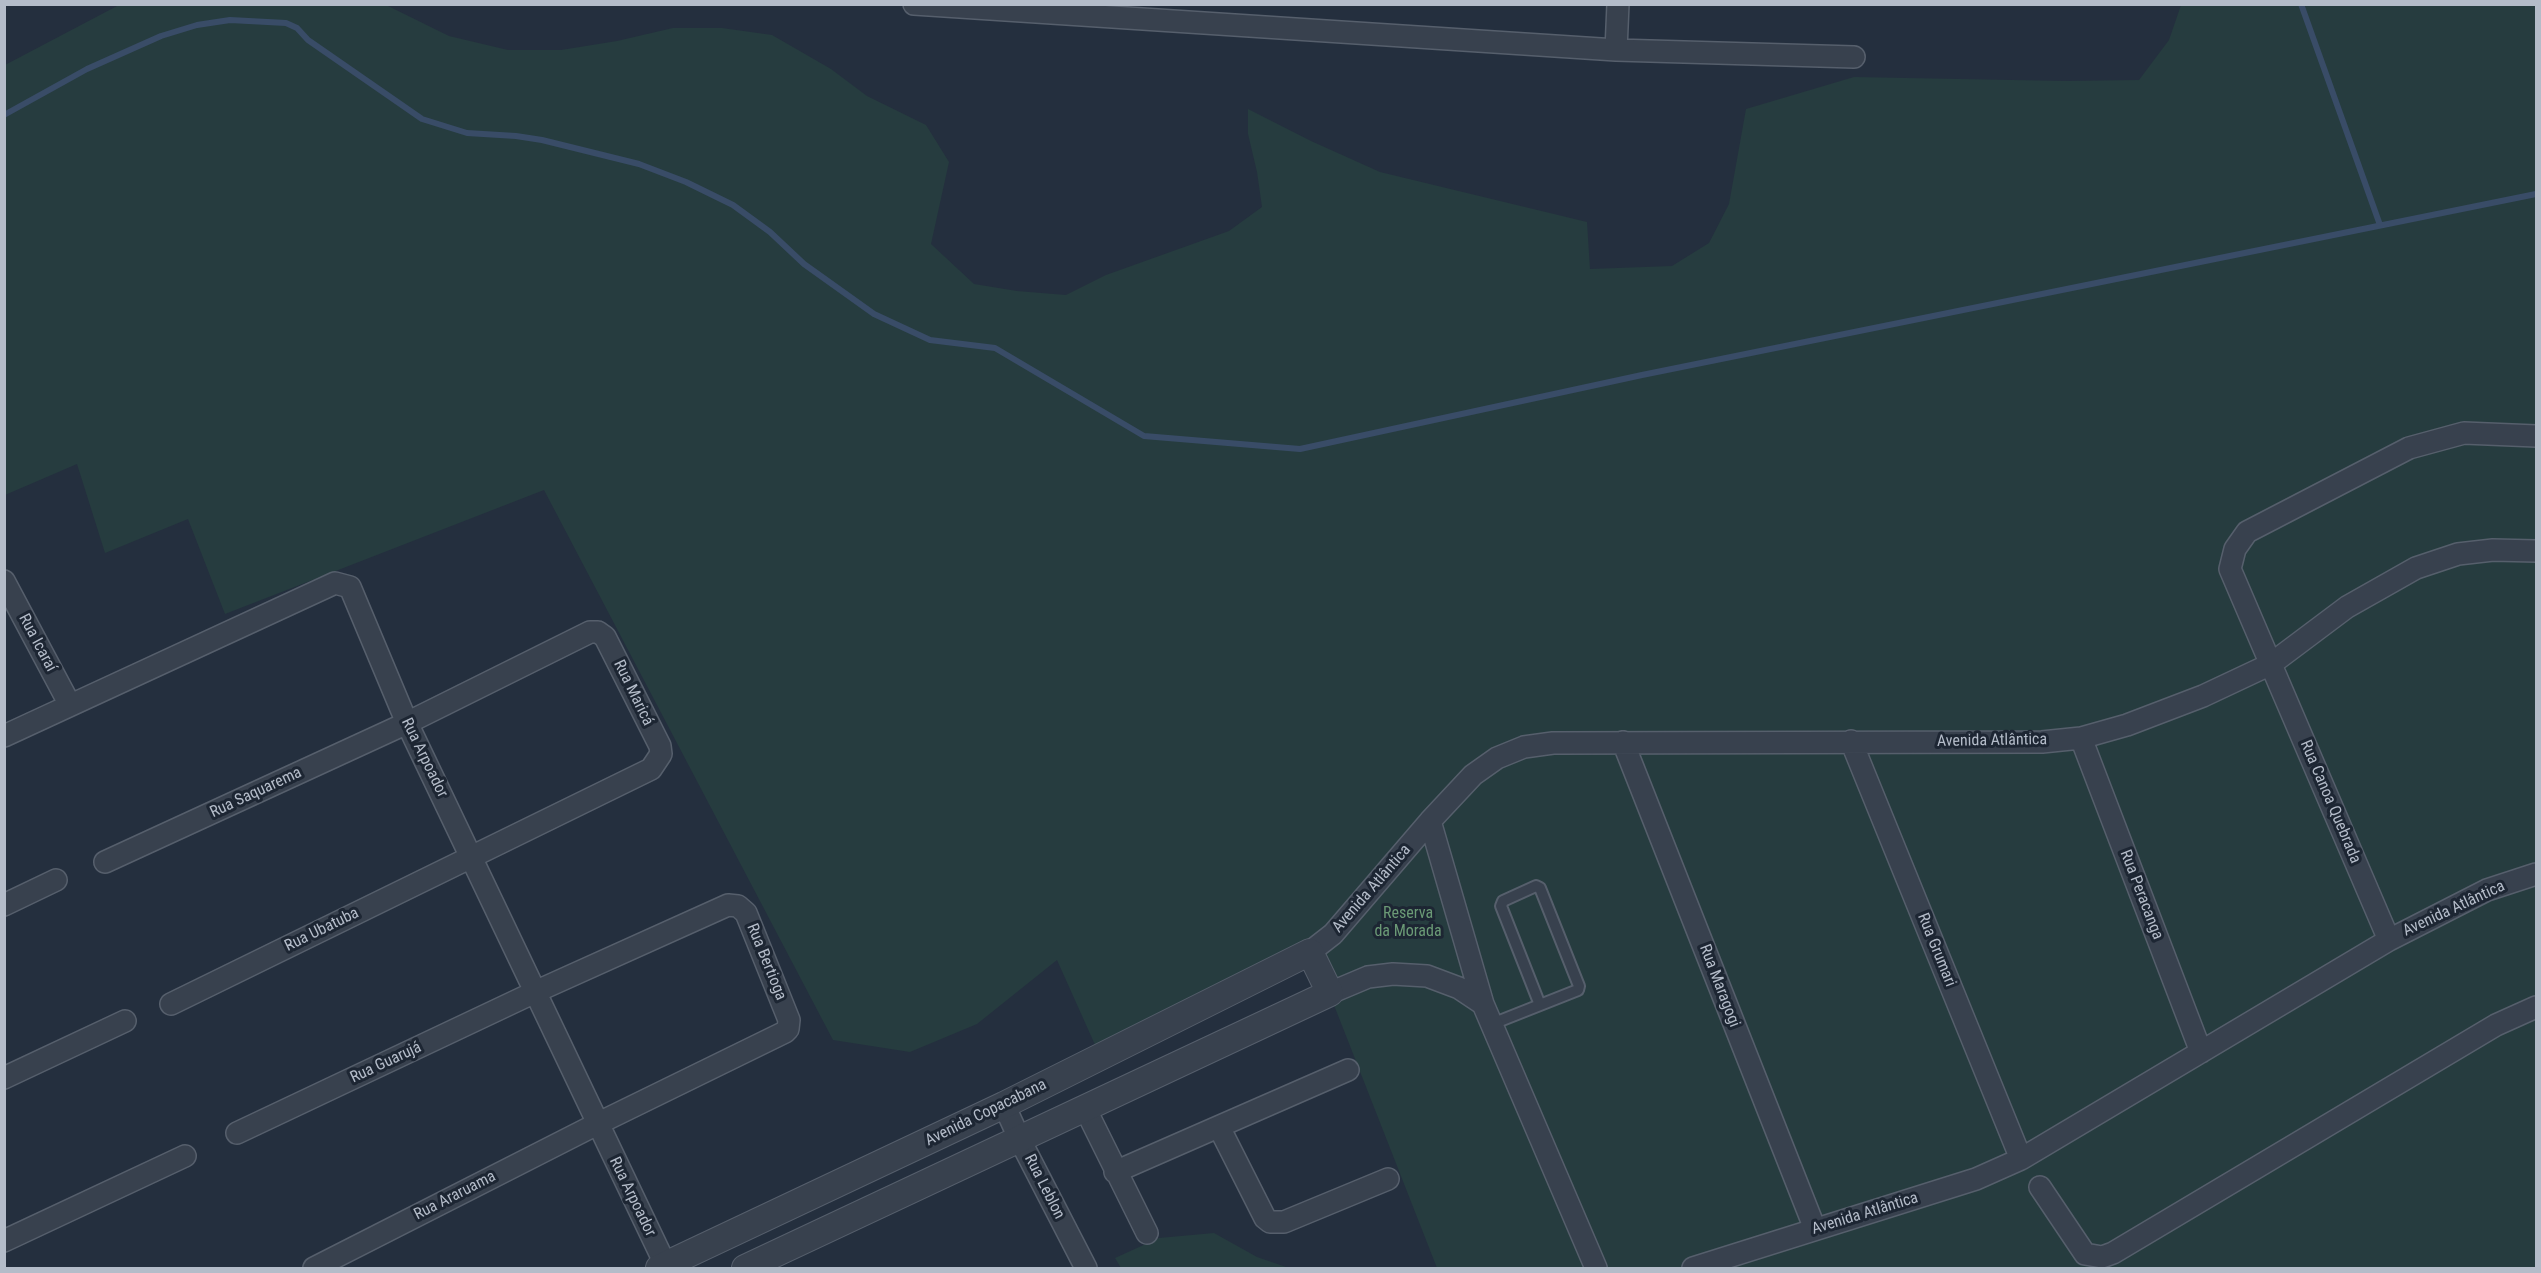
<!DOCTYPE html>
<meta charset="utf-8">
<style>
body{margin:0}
#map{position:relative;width:2541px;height:1273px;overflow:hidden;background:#242f3e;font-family:"Roboto Condensed",sans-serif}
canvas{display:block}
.frame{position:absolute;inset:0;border:6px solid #b4bcc9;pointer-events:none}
</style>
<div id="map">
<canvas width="2541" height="1273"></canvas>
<div class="frame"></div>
</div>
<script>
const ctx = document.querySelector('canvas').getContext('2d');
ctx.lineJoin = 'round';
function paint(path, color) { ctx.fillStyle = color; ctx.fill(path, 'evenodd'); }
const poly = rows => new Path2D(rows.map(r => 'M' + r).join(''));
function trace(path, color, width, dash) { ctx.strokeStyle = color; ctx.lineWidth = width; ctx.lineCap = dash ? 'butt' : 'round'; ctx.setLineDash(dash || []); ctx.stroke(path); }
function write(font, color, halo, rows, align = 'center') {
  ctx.font = font + ' "Roboto Condensed",sans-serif'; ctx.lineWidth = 6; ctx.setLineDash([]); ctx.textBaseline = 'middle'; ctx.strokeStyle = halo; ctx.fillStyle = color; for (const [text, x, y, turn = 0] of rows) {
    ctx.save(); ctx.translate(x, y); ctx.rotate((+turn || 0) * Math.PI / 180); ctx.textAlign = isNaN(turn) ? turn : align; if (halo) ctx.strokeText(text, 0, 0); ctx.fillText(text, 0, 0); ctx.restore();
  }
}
const green = poly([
 [119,5,386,5,449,36,508,50,561,50,617,41,673,28,722,28,772,35,831,69,867,96,926,125,949,162,931,244,974,284,1017,291,1066,295,1106,275,1229,231,1262,207,1257,172,1248,134,1248,109,1311,141,1380,172,1587,222,1590,269,1672,266,1709,243,1729,204,1746,109,1854,77,2065,81,2139,80,2169,40,2181,5,2536,5,2536,1268,1437,1268,1312,949,1096,1047,1057,960,977,1024,910,1052,833,1040,544,490,225,614,188,519,105,553,77,464,5,495,5,65],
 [1214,1233,1257,1257,1289,1268,1121,1268,1115,1258,1159,1238]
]);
const stream = poly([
 [2301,4,2380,225],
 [4,115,87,69,161,36,197,25,230,20,286,23,297,28,308,40,422,119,467,133,516,136,542,140,639,164,686,182,733,205,770,232,804,264,874,314,930,340,995,348,1144,436,1300,449,1642,375,2536,194]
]);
const service = poly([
 [1492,1024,1578,990,1579,986,1540,888,1536,886,1503,901,1501,906,1540,1005]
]);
const minor = poly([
 [914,4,1616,50,1854,57],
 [1616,50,1618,4],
 [4,581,70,705],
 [4,736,335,583,350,587,407,723,667,1268],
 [2081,738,2201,1052],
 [1851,741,2021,1159],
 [1623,742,1815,1229],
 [1430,821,1483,1004,1596,1268],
 [105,862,407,723,590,632,598,632,605,637,660,746,661,754,651,769,171,1004],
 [4,905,56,880],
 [2389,940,2230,569,2235,549,2247,532,2409,448,2464,433,2536,436],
 [1310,952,1333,934,1430,821,1473,775,1497,758,1524,747,1553,743,2042,742,2081,738,2127,725,2203,696,2271,664,2347,607,2416,568,2458,554,2493,550,2536,551],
 [1330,993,1368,977,1393,974,1427,976,1459,988,1483,1004],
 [4,1078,125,1021],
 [1004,1105,1020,1140,1086,1268],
 [1085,1108,1147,1233],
 [1219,1127,1265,1218,1270,1222,1284,1222,1388,1179],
 [237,1133,535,992,728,905,738,906,746,913,789,1020,788,1029,785,1032,597,1124,314,1268],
 [1115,1172,1348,1070],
 [2040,1187,2085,1254,2102,1257,2113,1253,2496,1025,2536,1007],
 [4,1241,185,1156],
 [1693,1268,1976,1179,2021,1159,2389,940,2487,890,2536,874]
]);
const tertiary = poly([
 [659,1268,1004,1105,1310,952,1330,993,745,1268]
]);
const streetNames = [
 ["Rua Icaraí",37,643,62],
 ["Rua Maricá",633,693,64],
 ["Avenida Atlântica",1992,741,-1],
 ["Rua Arpoador",424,758,64],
 ["Rua Saquarema",256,793,-25],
 ["Rua Canoa Quebrada",2330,802,67],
 ["Avenida Atlântica",1372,889,-49],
 ["Rua Peracanga",2141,895,69],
 ["Avenida Atlântica",2454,909,-25],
 ["Rua Ubatuba",322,930,-26],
 ["Rua Grumari",1936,950,68],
 ["Rua Bertioga",766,962,68],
 ["Rua Maragogi",1719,986,69],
 ["Rua Guarujá",386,1063,-25],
 ["Avenida Copacabana",986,1113,-26],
 ["Rua Leblon",1044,1187,63],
 ["Rua Araruama",455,1196,-27],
 ["Rua Arpoador",632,1197,64],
 ["Avenida Atlântica",1865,1214,-17]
];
const parkNames = [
 ["Reserva",1408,914],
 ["da Morada",1408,932]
];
paint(green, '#263c3f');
trace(stream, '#394c67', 6);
trace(service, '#565f6c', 14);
trace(minor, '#565f6c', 24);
trace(tertiary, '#565f6c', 28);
trace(service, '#38414e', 10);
trace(minor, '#38414e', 21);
trace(tertiary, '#38414e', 26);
write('16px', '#b4bcc9', '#1d2633', streetNames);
write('16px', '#6b9a76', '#1d2633', parkNames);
</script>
